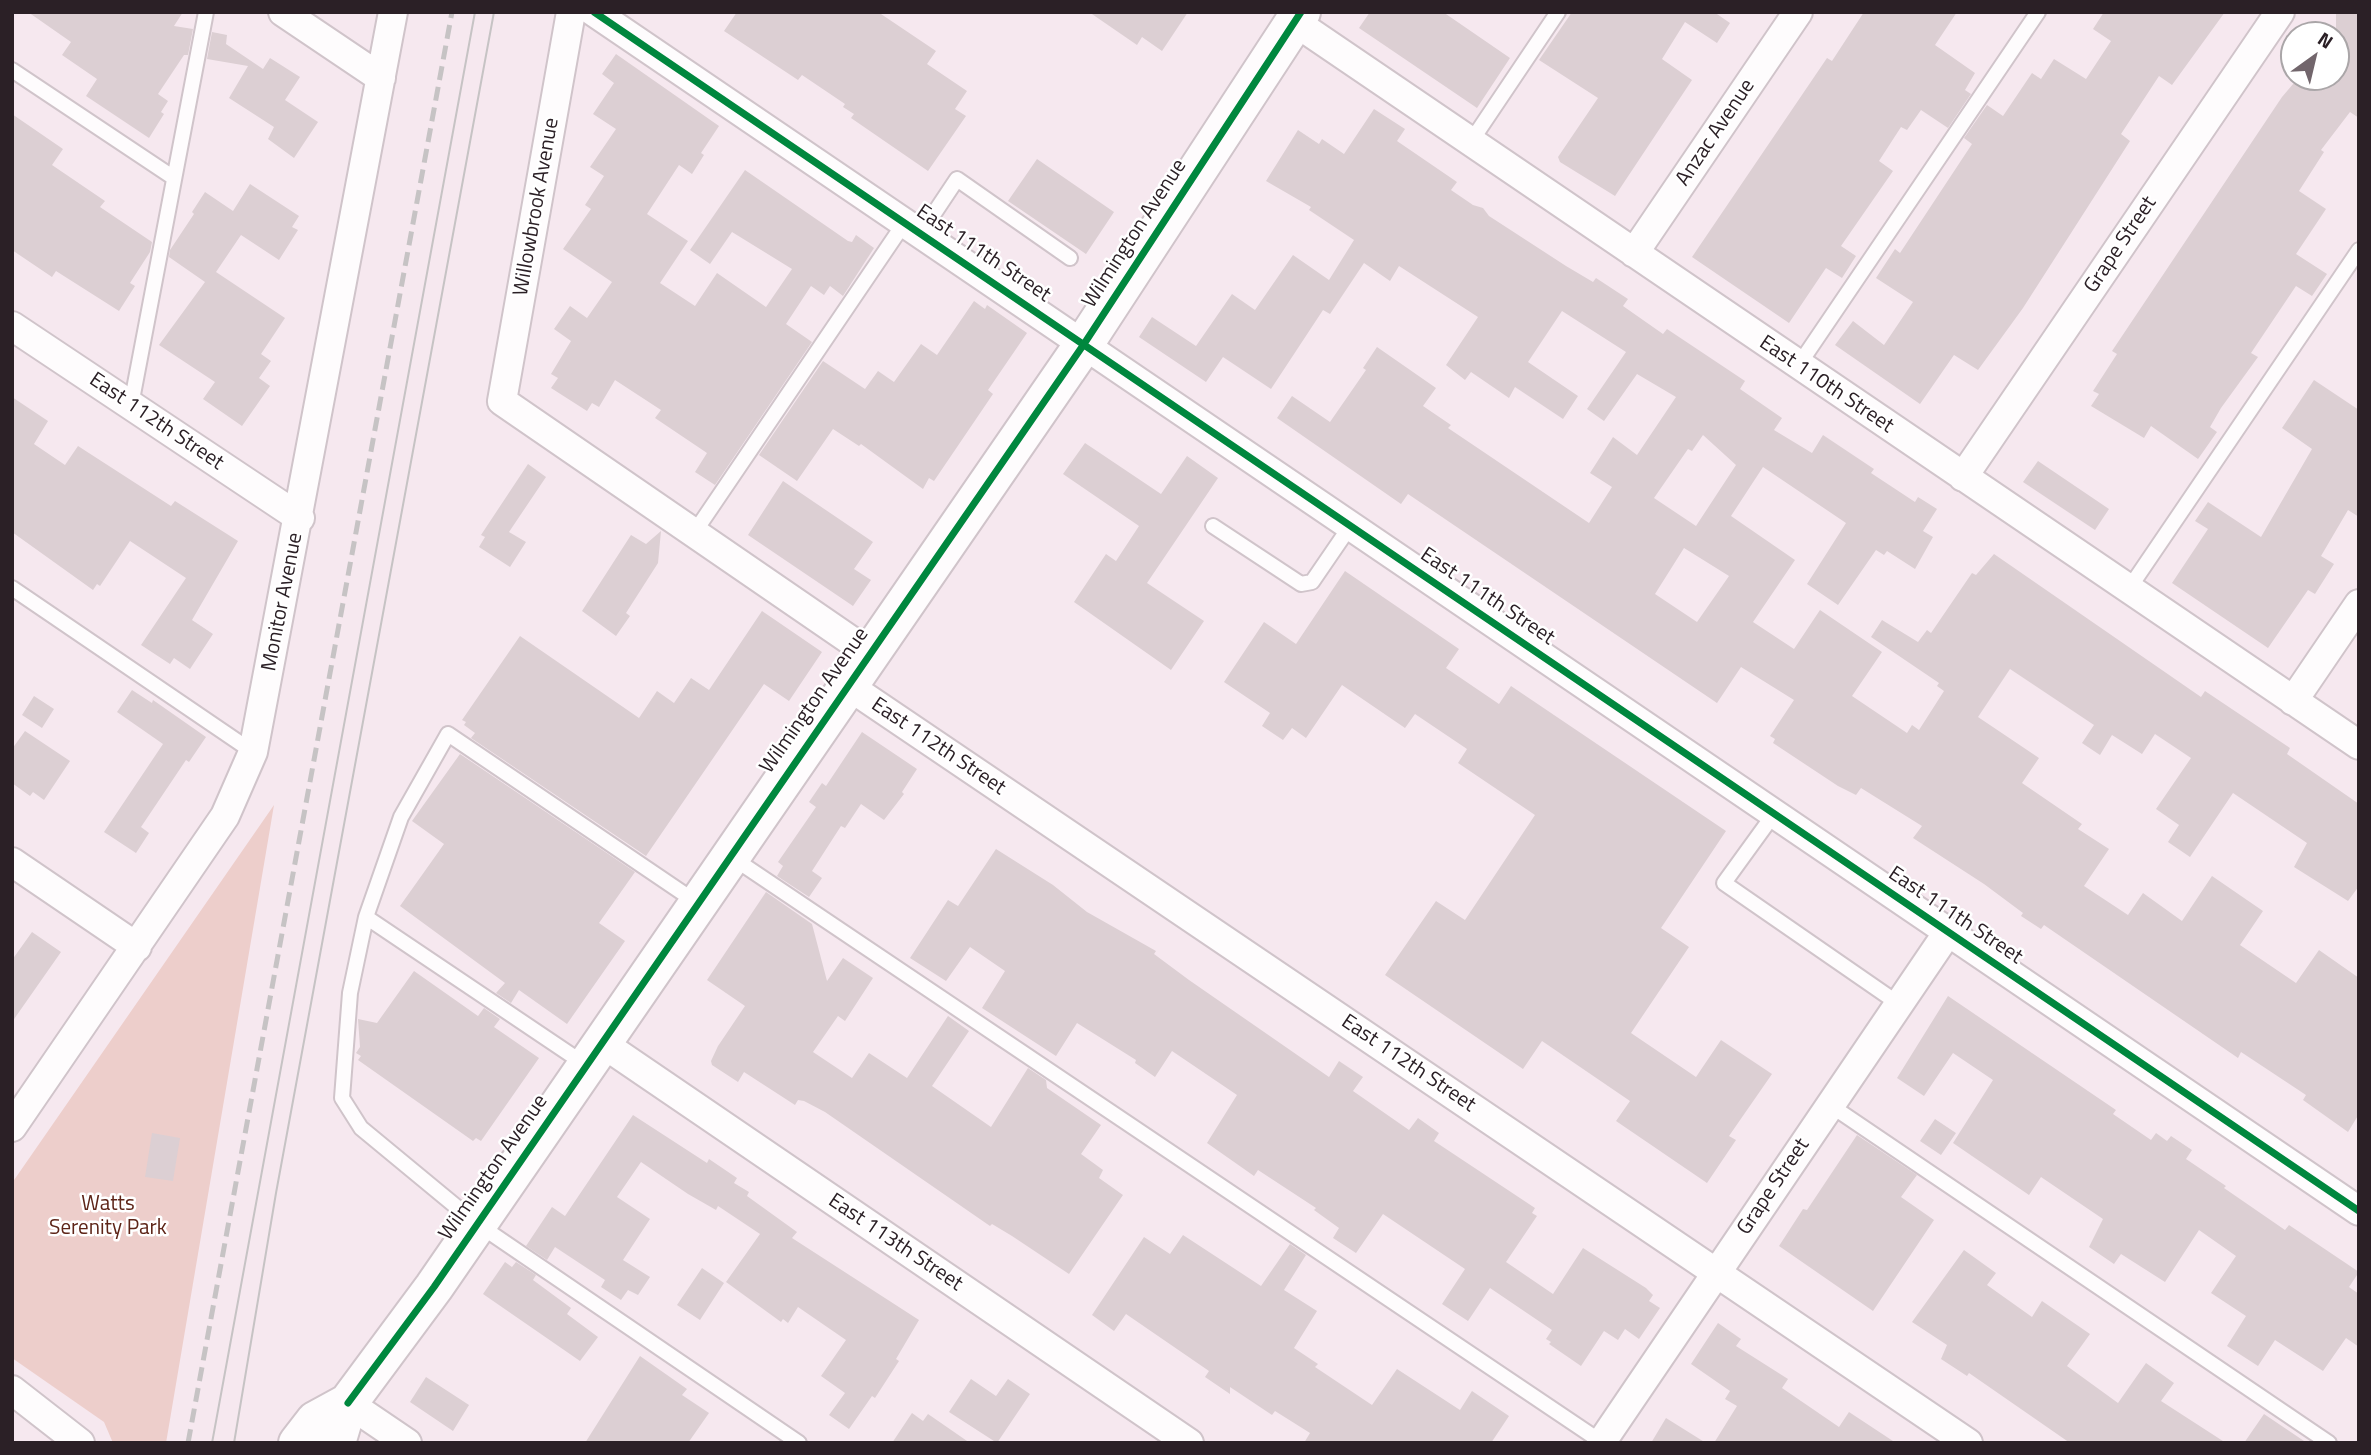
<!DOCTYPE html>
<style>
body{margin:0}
#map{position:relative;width:2371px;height:1455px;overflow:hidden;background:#f6e8ef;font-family:"Titillium Web",sans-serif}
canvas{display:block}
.frame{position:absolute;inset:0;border:14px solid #2b2026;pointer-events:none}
.north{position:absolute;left:2280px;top:21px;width:70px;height:70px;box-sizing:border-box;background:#fff;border:2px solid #aaa6a8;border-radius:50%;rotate:34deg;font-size:19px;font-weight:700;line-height:28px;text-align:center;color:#2b2026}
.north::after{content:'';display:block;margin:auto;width:24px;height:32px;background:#72666c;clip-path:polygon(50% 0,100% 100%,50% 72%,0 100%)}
</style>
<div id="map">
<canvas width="2371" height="1455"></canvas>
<div class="frame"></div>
<div class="north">N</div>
</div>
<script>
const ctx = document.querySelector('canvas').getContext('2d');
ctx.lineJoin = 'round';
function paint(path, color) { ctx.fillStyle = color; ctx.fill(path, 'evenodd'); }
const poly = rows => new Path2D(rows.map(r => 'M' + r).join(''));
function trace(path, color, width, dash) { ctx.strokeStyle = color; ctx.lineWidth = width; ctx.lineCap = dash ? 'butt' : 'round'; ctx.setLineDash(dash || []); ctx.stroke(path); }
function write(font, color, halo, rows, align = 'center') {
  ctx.font = font + ' "Titillium Web",sans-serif'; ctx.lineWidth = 5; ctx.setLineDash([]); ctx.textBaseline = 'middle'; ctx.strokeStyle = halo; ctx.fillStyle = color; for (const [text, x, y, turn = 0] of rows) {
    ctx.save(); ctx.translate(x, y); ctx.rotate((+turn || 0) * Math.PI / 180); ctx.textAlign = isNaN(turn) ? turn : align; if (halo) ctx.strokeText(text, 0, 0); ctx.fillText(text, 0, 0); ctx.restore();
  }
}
const green = poly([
 [274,805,166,1443,113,1443,104,1422,12,1358,12,1183]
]);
const building = poly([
 [28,12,183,12,174,26,193,29,188,55,184,55,158,94,168,101,161,112,164,114,149,138,86,96,97,79,62,55,71,42],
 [737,12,878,12,936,51,927,64,967,91,955,109,966,116,928,171,851,118,854,114,843,107,845,104,802,75,798,80,724,31],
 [1089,12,1188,12,1162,51,1142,37,1137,45],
 [1370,12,1443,12,1510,58,1477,108,1359,28],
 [1572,12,1714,12,1730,23,1717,43,1685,22,1662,59,1692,80,1615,196,1560,162,1558,157,1598,98,1539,60],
 [1864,12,1957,12,1935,45,1975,73,1965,90,1971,94,1948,128,1921,110,1907,130,1901,127,1879,161,1893,171,1841,246,1856,256,1842,278,1826,268,1789,323,1692,257,1827,58,1832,61],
 [2104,12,2225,12,2172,85,2159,76,2121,134,2130,141,2023,308,1978,370,1954,355,1920,404,1835,345,1853,321,1884,345,1913,302,1876,278,1895,249,1900,253,1972,144,1964,138,1987,105,2003,116,2032,73,2041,79,2054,59,2086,79,2111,41,2093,29],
 [2336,12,2359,12,2359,118,2350,112,2321,150,2324,152,2299,191,2326,209,2296,254,2327,274,2312,296,2296,286,2251,353,2258,357,2221,408,2210,427,2217,432,2198,459,2151,426,2144,438,2091,406,2099,394,2093,391,2117,354,2112,351,2282,97,2299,77,2336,77],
 [212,32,227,35,226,44,263,69,270,58,300,77,285,100,318,122,294,158,268,139,274,127,229,98,248,66,207,59],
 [616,54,719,126,701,153,704,155,692,174,679,165,647,214,688,241,660,283,695,306,717,273,766,307,792,269,732,232,710,264,690,250,745,170,848,241,852,242,856,235,874,248,843,296,830,286,824,295,811,286,786,324,812,342,715,485,695,472,707,453,655,418,661,410,615,380,599,407,592,403,587,411,551,388,558,378,551,374,571,341,554,329,570,306,587,318,612,282,563,249,591,209,585,205,604,176,590,167,616,129,593,114,614,83,602,74],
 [1374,109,1405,129,1397,141,1457,182,1451,190,1473,205,1483,208,1489,216,1566,266,1593,282,1596,278,1628,299,1623,306,1663,334,1667,329,1745,381,1740,389,1782,418,1774,430,1812,453,1823,435,1874,469,1871,473,1915,502,1918,497,1937,509,1923,531,1933,537,1915,569,1887,551,1884,555,1876,550,1838,605,1807,584,1846,523,1763,467,1731,516,1795,560,1753,622,1794,649,1820,610,1882,652,1852,696,1907,733,1912,725,1919,730,1944,691,1937,686,1939,683,1871,637,1882,620,1918,642,1927,630,1931,633,1972,573,1976,575,1994,554,2201,697,2205,691,2290,748,2287,754,2359,804,2359,886,2348,901,2294,867,2307,843,2233,793,2190,857,2168,842,2179,825,2156,809,2191,758,2155,734,2142,754,2112,735,2100,755,2082,743,2094,725,2010,669,1978,717,2039,758,2022,783,2082,824,2078,829,2109,849,2084,886,2128,915,2143,893,2182,921,2212,876,2263,911,2240,945,2296,983,2319,950,2359,978,2359,1114,2348,1132,2303,1100,2306,1095,2241,1052,2238,1058,2044,925,2041,929,2021,916,2023,913,1984,884,1913,838,1922,826,1861,788,1856,795,1838,786,1773,743,1775,739,1770,736,1794,700,1741,667,1717,703,1408,494,1401,504,1277,418,1292,396,1330,422,1366,370,1363,368,1377,347,1436,388,1423,406,1451,425,1448,428,1589,523,1612,487,1590,473,1613,437,1637,455,1676,397,1637,374,1604,421,1587,409,1626,352,1562,311,1528,362,1578,396,1563,419,1515,387,1509,398,1471,372,1465,380,1446,365,1478,317,1399,266,1390,281,1364,263,1330,314,1323,310,1271,389,1223,357,1206,382,1139,337,1152,317,1196,346,1232,294,1255,310,1293,255,1329,280,1354,240,1309,210,1311,207,1266,181,1298,130,1319,144,1322,139,1344,154],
 [1703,435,1736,465,1696,526,1654,498,1688,449,1692,451],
 [1684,548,1729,576,1697,622,1655,594],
 [12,114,63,149,52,165,105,201,100,207,152,242,150,252,130,283,135,286,119,311,56,271,52,277,12,250],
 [1037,159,1114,212,1086,254,1008,201],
 [250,184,299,216,292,227,298,230,279,260,241,235,216,272,285,318,261,354,271,361,259,378,270,386,242,426,203,399,215,382,159,345,205,282,169,257,170,250,194,214,192,212,205,192,233,211],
 [974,301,985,309,987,305,1027,333,988,390,993,394,934,481,929,478,923,489,861,444,859,446,833,429,797,481,759,455,823,361,865,389,878,371,894,382,921,344,937,355],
 [2314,380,2359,410,2359,517,2348,510,2321,556,2334,564,2315,594,2308,590,2268,648,2172,583,2208,529,2195,521,2208,502,2261,537,2312,449,2282,428],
 [12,397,48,421,34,444,65,465,78,446,171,506,175,501,238,541,192,620,213,634,190,669,174,658,170,664,141,645,186,578,130,541,100,586,97,584,93,590,12,532],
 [1085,443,1161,494,1187,456,1218,478,1147,583,1204,621,1171,670,1074,602,1106,554,1116,561,1139,526,1063,474],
 [2038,461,2109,509,2095,530,2023,482],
 [528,464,546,477,509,532,526,542,510,567,479,547,485,537,481,535],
 [783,481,873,542,854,569,871,580,853,606,748,535],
 [661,531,658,563,626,613,630,616,616,636,582,611,631,535,646,544],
 [1345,571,1459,649,1446,668,1499,704,1511,686,1726,831,1661,928,1689,947,1631,1033,1696,1077,1721,1040,1772,1074,1729,1136,1736,1140,1707,1183,1616,1121,1630,1101,1542,1041,1523,1069,1385,975,1436,901,1465,920,1535,815,1458,763,1467,749,1415,714,1405,728,1342,685,1306,738,1292,728,1283,740,1262,726,1270,713,1224,682,1264,622,1296,644],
 [762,611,822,652,789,701,764,684,646,856,471,738,475,733,464,725,466,722,462,720,520,636,639,718,657,691,674,703,691,678,709,690],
 [132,690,152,703,153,700,206,737,189,762,186,760,141,827,149,833,136,853,104,832,163,744,117,712],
 [34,696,54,709,42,728,22,715],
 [25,731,70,761,44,800,33,792,30,796,12,783,12,749],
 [862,732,917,769,902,792,904,794,884,820,861,804,845,828,841,826,812,871,822,878,809,897,777,876,783,866,778,862,816,807,809,802,822,783,826,786],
 [460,754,635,872,599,923,625,941,567,1024,519,990,511,1003,496,993,505,983,400,906,444,844,412,821],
 [996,849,1053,885,1087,912,1156,951,1154,954,1189,980,1329,1077,1339,1061,1363,1077,1353,1091,1409,1130,1418,1118,1439,1133,1434,1141,1535,1208,1532,1213,1537,1216,1506,1262,1553,1294,1583,1248,1646,1288,1653,1295,1649,1301,1660,1308,1639,1339,1625,1329,1618,1340,1604,1331,1581,1366,1549,1344,1551,1342,1546,1339,1552,1330,1490,1288,1468,1321,1442,1304,1465,1269,1383,1214,1356,1253,1333,1238,1339,1228,1314,1210,1316,1208,1258,1170,1254,1176,1207,1143,1237,1095,1172,1051,1155,1077,1135,1063,1136,1060,1077,1023,1056,1056,982,1008,1005,971,970,947,946,981,910,958,948,900,958,906],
 [766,892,812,924,827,981,843,958,873,978,845,1021,838,1016,813,1052,852,1078,869,1053,907,1078,948,1016,969,1031,932,1086,991,1127,1028,1068,1046,1080,1047,1088,1101,1125,1081,1154,1103,1170,1099,1178,1123,1195,1069,1274,1012,1236,992,1224,990,1226,825,1112,804,1101,798,1100,795,1105,744,1072,738,1082,712,1065,711,1061,718,1046,745,1006,707,980],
 [32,932,61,952,12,1022,12,960],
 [414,971,478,1016,484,1008,500,1019,494,1027,539,1058,481,1141,476,1138,473,1141,358,1060,361,1056,356,1053,360,1047,358,1019,377,1023],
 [1948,996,2116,1110,2113,1114,2151,1140,2156,1133,2167,1141,2171,1136,2192,1150,2186,1159,2226,1186,2224,1188,2285,1230,2289,1225,2359,1272,2349,1287,2359,1294,2359,1347,2346,1338,2323,1371,2275,1340,2258,1366,2227,1346,2246,1316,2211,1293,2236,1256,2199,1230,2165,1282,2121,1254,2114,1264,2089,1247,2103,1219,2041,1177,2029,1195,1953,1143,1993,1080,1953,1053,1924,1096,1897,1078],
 [633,1115,707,1163,709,1159,737,1178,734,1183,749,1192,747,1196,797,1232,792,1238,919,1320,896,1359,899,1361,875,1398,872,1396,849,1429,829,1415,845,1393,821,1376,846,1340,798,1307,788,1323,783,1319,781,1322,726,1282,760,1234,718,1206,716,1210,688,1194,641,1162,617,1197,650,1219,623,1260,650,1277,638,1295,628,1290,621,1300,601,1287,605,1280,555,1247,547,1260,526,1246,552,1207,565,1216],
 [1935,1119,1956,1133,1941,1155,1920,1141],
 [152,1133,180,1138,173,1181,145,1177],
 [1857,1135,1917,1175,1901,1197,1934,1220,1873,1311,1779,1246,1803,1209,1807,1210],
 [1183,1235,1261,1286,1290,1244,1306,1255,1284,1290,1317,1311,1294,1348,1318,1364,1315,1367,1372,1405,1397,1369,1460,1410,1472,1391,1509,1416,1491,1443,1304,1443,1310,1433,1275,1411,1272,1415,1230,1387,1230,1394,1205,1377,1209,1371,1126,1314,1114,1331,1092,1315,1144,1237,1170,1254],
 [1964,1250,1996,1273,1987,1285,2032,1317,2042,1301,2090,1334,2067,1366,2118,1403,2146,1363,2174,1383,2161,1401,2226,1443,2070,1443,1969,1373,1967,1376,1941,1359,1947,1345,1912,1322],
 [505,1262,512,1267,516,1262,536,1275,533,1280,571,1308,567,1314,598,1337,580,1361,483,1294],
 [702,1268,724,1283,700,1320,677,1305],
 [1718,1323,1741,1339,1736,1346,1788,1379,1782,1388,1839,1427,1849,1412,1896,1443,1714,1443,1737,1406,1725,1399,1730,1391,1691,1364],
 [640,1356,687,1389,682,1395,709,1413,688,1443,585,1443],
 [426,1377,469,1405,453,1431,410,1402],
 [971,1379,996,1396,1008,1379,1030,1394,997,1443,949,1412],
 [912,1413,923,1421,928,1414,970,1443,892,1443],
 [2264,1414,2307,1443,2244,1443],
 [1666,1418,1706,1443,1651,1443]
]);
const lane = poly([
 [12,70,174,178],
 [1470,143,1558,12],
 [921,233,957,179,1070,258],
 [1798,366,2038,12],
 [131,405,206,12],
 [1213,526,1301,584,1312,582,1351,525],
 [694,533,905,222],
 [12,588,253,752],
 [2128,590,2359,250],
 [1774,814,1724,883,1899,1004],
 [733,858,1603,1443],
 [366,917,350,993,342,1098,361,1128,476,1223,799,1443],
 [586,1065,366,917,401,817,448,734,696,902],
 [1830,1105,2329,1443]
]);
const street = poly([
 [283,12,381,78],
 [571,12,502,401,869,653],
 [594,12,2359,1211],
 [1295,22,2359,745],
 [1634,253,1798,12],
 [12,326,300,518],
 [1963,477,2280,12],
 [847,685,1968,1443],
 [2293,701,2359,604],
 [12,862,137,947],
 [602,1043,1189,1443],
 [12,1127,225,816,253,752,393,12],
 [12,1390,80,1443],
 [348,1403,407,1443],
 [1601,1443,1948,932]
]);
const secondary = poly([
 [298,1443,315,1421,348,1403],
 [336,1443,348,1403,434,1287,1084,344,1301,12]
]);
const tram = poly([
 [212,1443,475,12],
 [234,1443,276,1193,494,12]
]);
const rail = poly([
 [188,1443,452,12]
]);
const cycleway = poly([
 [594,12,2359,1211],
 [348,1403,434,1287,1084,344,1301,12]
]);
const streetNames = [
 ["Anzac Avenue",1716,133,-56],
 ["Willowbrook Avenue",537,207,-80],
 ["Wilmington Avenue",1135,234,-57],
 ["Grape Street",2121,245,-56],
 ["East 111th Street",983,254,34],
 ["East 110th Street",1826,385,34],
 ["East 112th Street",156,422,34],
 ["East 111th Street",1487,597,34],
 ["Monitor Avenue",283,602,-79],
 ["Wilmington Avenue",815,701,-55],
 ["East 112th Street",938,747,34],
 ["East 111th Street",1955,916,34],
 ["East 112th Street",1408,1064,34],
 ["Wilmington Avenue",494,1168,-55],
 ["Grape Street",1774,1187,-56],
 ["East 113th Street",895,1243,34]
];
const parkNames = [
 ["Watts",108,1205],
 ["Serenity Park",108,1229]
];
paint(green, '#edcecb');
paint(building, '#dccfd3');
trace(lane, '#d0c4ca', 18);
trace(street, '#d0c4ca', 32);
trace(secondary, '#d0c4ca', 42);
trace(lane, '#fefcfd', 14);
trace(street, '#fefcfd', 28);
trace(secondary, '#fefcfd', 38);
trace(tram, '#c6c3c4', 2);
trace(rail, '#c6c3c4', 5, [14, 7]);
trace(cycleway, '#00873e', 7);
write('21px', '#2b2026', '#fff', streetNames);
write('21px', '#5d2417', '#fff', parkNames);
</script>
